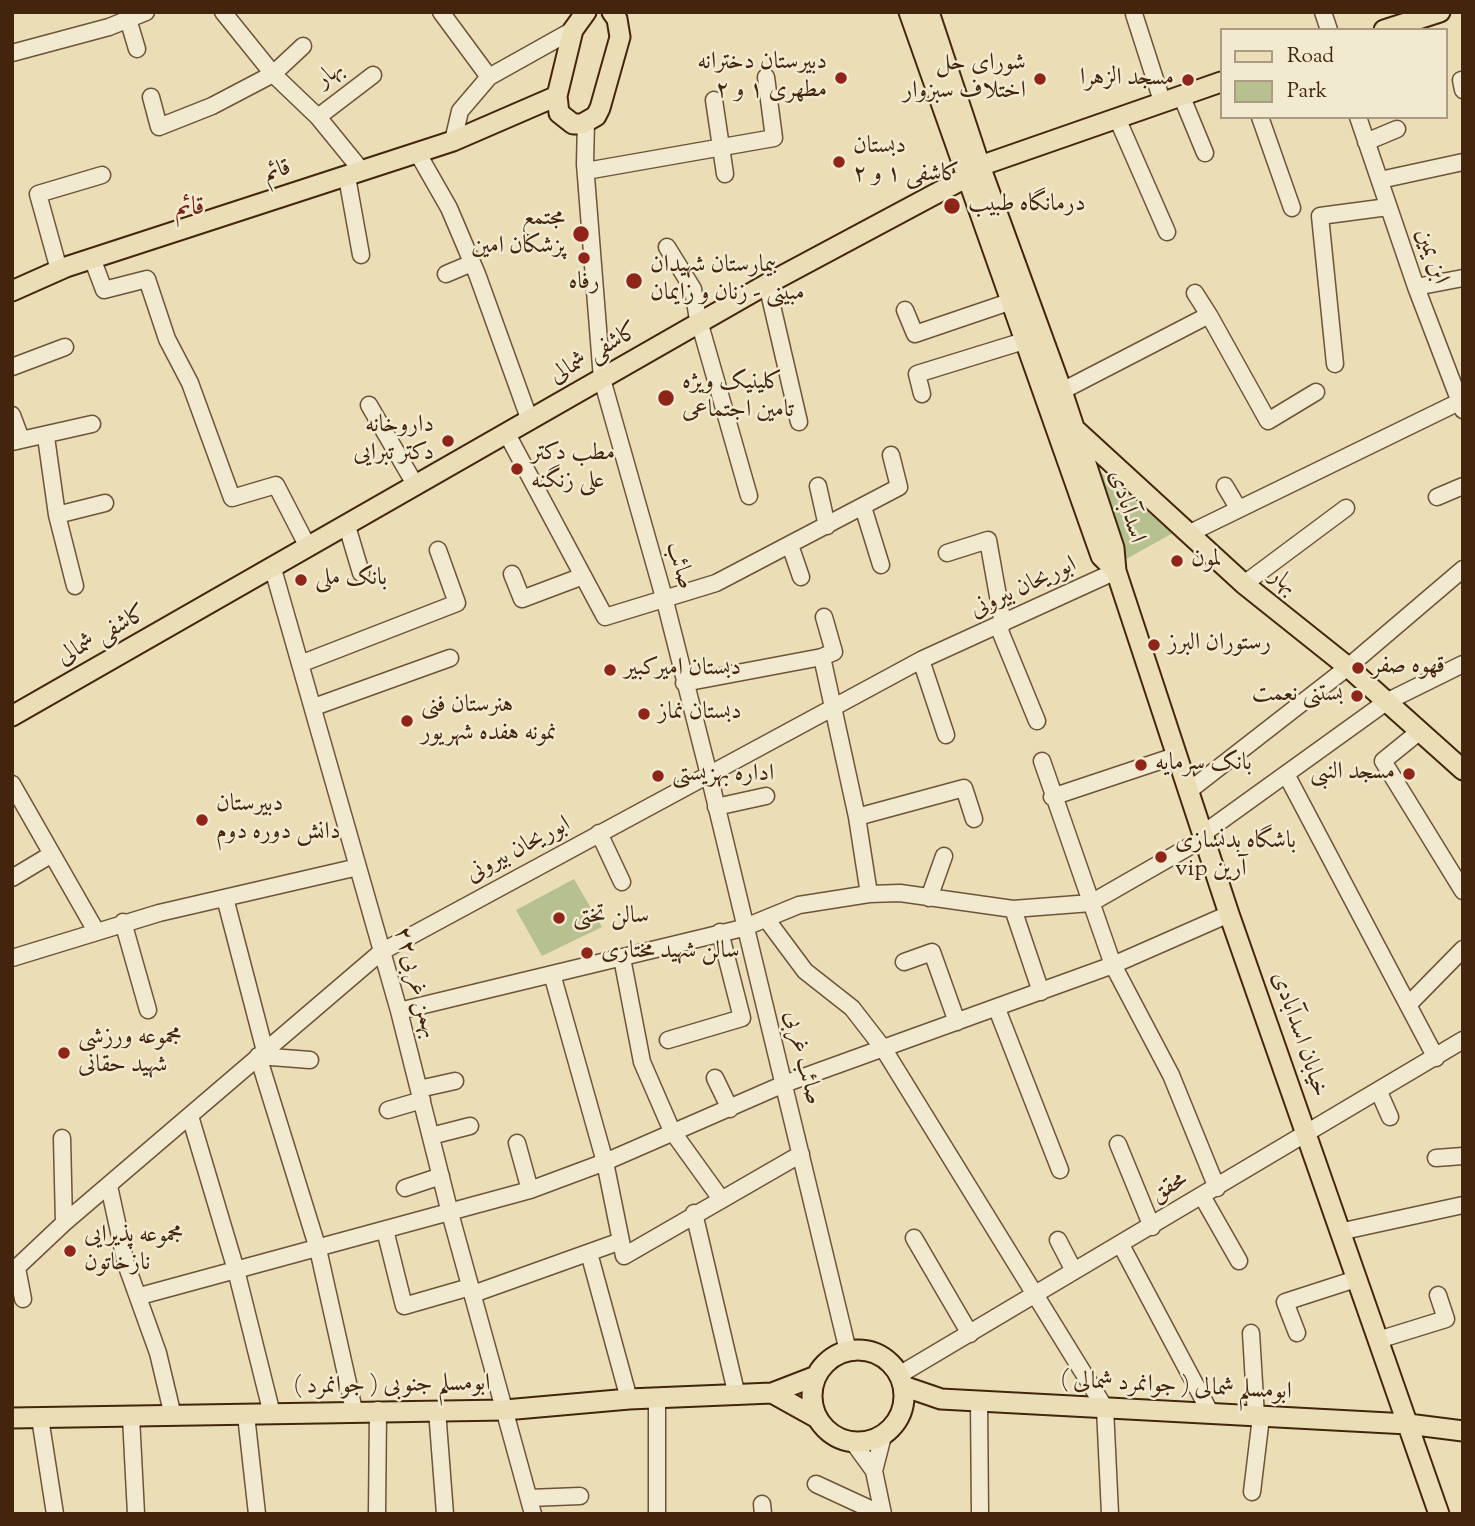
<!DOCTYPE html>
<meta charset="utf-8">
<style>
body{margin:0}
#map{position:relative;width:1475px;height:1526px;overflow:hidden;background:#ebdeb6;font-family:"Sorts Mill Goudy",serif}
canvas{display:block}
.frame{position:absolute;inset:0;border:14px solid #43250e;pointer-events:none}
.legend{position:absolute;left:1220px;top:28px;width:228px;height:91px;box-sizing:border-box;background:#f2ead0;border:2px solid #ac9b82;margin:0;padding:9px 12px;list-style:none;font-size:21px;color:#43250e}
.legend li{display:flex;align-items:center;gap:14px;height:35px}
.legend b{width:35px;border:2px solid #ac9b82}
</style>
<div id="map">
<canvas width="1475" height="1526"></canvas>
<div class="frame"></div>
<ul class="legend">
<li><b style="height:9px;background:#ebdeb6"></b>Road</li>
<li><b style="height:19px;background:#b6c18f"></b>Park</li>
</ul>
</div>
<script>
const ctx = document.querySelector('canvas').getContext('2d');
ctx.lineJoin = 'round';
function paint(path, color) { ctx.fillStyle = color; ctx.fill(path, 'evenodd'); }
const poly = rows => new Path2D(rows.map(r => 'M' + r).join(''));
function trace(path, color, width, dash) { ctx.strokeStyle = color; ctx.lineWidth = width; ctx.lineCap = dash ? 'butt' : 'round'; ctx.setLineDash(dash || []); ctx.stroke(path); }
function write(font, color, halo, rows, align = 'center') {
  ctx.font = font + ' "Sorts Mill Goudy",Amiri,serif'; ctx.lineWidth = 5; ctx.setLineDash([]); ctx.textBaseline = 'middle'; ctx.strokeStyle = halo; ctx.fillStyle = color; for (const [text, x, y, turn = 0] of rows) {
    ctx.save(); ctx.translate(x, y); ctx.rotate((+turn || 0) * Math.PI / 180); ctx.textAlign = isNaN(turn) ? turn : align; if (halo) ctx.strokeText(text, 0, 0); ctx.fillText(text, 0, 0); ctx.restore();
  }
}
const green = poly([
 [1093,466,1173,533,1119,563],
 [574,879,602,927,542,956,516,910]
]);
const minor = poly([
 [223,12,273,74,318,117,362,171],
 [441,12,489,77],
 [1323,12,1329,30],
 [1134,14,1162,101],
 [128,19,137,49],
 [12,53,109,27,146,12],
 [1461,80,1463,90],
 [1181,95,1205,153],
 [151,97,159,127,212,106,273,74,303,46],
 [714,100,725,174],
 [318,117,373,75],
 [1260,117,1292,208],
 [1358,117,1416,287,1463,410],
 [1117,118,1167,232],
 [586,121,585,164,602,379,665,601,710,779,848,1351],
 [453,141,460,111,489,77,573,30],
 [1366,142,1397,129],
 [417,152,449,208,477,274,530,421],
 [586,171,774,138,766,77],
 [347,177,361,255],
 [1380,180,1463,162],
 [667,247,693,289,697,314,749,496],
 [92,258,104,290,147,279,167,339,190,383,232,498,276,485,308,547],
 [59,270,38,194,102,175],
 [446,274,472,263],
 [767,284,799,422],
 [1416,287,1463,278],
 [1195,293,1209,315],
 [905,310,915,334,1012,301],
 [1335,364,1320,216,1388,207],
 [12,367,65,347],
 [1062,391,1209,315,1268,421,1316,392],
 [922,394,917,374,1027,340],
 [369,405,416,486],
 [12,415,21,439],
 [507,434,605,617,716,583,899,487,891,455],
 [46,437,57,515,105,503],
 [12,442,92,424],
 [818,486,827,526],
 [1225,486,1238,508],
 [1437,497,1463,486],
 [863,507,881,565],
 [57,515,75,586],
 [347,526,361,573],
 [1190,533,1463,400],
 [790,545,801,577],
 [947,553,988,540,1003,624],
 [273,569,399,1011,450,1213,533,1514],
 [512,574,522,599,583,576],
 [1244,584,1346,508],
 [998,626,1037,721],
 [822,657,834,652,824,617],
 [921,660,946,735],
 [300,664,457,603,438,550],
 [684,683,822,657,857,817,869,894],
 [314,707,450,658],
 [1420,731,1383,761,1463,891],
 [1042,761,1113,965,1171,1075,1217,1188],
 [1286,774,1436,1058],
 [12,784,96,931],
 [1190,790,1348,667,1463,569],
 [1052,797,1178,755],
 [716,807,766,796],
 [857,817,964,788,974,819],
 [599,833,622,882],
 [1204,833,1386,702,1463,664],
 [12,878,52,854],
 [225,898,265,1051],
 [929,898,944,856],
 [1013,909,1041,992],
 [767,920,805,971,852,1008,883,1048,1105,1408,1110,1514],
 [123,922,148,1010],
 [12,958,159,913,358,867],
 [622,958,642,1062,672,1131,721,1199],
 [904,962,932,952,957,1022],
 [552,974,605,1162,624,1256,801,1154],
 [1408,1005,1463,949],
 [997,1009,1060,1170],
 [399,1011,743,928,799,905,869,894,900,893,1013,909,1091,903,1206,837],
 [668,1040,742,1018,720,932],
 [310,1060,258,1056,318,1249,354,1410],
 [715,1078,730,1109],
 [419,1089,455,1081],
 [1379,1092,1390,1117],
 [388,1110,422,1100],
 [190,1116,236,1270,272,1414],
 [431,1136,470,1126],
 [62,1138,64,1223],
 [517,1143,530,1190],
 [1118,1144,1152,1227],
 [1436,1158,1463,1156],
 [109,1186,126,1264,158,1353,173,1416],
 [405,1188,441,1176],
 [1202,1196,1239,1261],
 [694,1213,737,1396],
 [385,1230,404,1306,470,1287],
 [1339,1232,1463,1205],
 [914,1238,970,1334],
 [1058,1240,1074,1271],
 [1121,1245,1211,1414],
 [589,1253,629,1399],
 [17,1268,23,1299],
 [12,1272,64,1223,381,952,921,660,1116,571],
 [473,1294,621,1241],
 [140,1296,530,1190,605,1162,784,1084,1113,965,1229,914],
 [1251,1333,1256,1416],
 [1297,1333,1285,1302,1356,1279],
 [1378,1340,1446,1319,1438,1295],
 [899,1375,1463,1040],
 [979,1402,980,1514],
 [437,1410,445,1514],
 [246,1415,257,1514],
 [131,1417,136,1514],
 [40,1418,55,1514],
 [853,1442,874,1471,883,1514],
 [874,1471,883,1436],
 [816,1484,881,1514],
 [1252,1492,1261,1417],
 [529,1498,580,1496],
 [762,1504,763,1514],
 [377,1514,378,1410],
 [657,1514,657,1397]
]);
const major = poly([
 [586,12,573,30,557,96,559,113,573,124,582,124,596,116,600,108,620,37,617,19,612,12],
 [909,12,1101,556,1116,571],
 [929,12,980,166,1062,391,1114,548,1116,571,1229,914,1439,1514],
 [1384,30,1440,12],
 [12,291,66,267,453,141,557,96],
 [1077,431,1244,584,1348,667,1463,770],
 [12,716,767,284,967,177,980,166,1221,82],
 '812 1396a46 46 0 1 1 92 0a46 46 0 1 1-92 0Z',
 [903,1386,941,1399,1408,1424,1463,1431],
 [772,1393,817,1418],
 [12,1418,505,1410,629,1399,772,1393,816,1376]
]);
const markers = [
 [841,78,7,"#8f2418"],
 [1040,79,7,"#8f2418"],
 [1188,80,7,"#8f2418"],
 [839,162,7,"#8f2418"],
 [952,206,9,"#8f2418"],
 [581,234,9,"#8f2418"],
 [584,258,7,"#8f2418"],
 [634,281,9,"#8f2418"],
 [666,398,9,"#8f2418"],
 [448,441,7,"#8f2418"],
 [517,469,7,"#8f2418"],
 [1177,561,7,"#8f2418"],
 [301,580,7,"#8f2418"],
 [1154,645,7,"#8f2418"],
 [1358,668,7,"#8f2418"],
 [610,670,7,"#8f2418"],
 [1357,696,7,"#8f2418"],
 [644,714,7,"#8f2418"],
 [407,721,7,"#8f2418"],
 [1141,765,7,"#8f2418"],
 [1409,774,7,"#8f2418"],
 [658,776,7,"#8f2418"],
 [202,820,7,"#8f2418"],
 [1161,857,7,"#8f2418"],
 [559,918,7,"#8f2418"],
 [587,953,7,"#8f2418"],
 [64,1053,7,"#8f2418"],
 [70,1251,7,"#8f2418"]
];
const poiNames = [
 ["دبیرستان دخترانه",827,64,"right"],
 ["مطهری ۱ و ۲",827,92,"right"],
 ["شورای حل",1026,65,"right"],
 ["اختلاف سبزوار",1026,93,"right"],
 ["مسجد الزهرا",1174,80,"right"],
 ["دبستان",853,148],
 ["کاشفی ۱ و ۲",853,176],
 ["درمانگاه طبیب",968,206],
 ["مجتمع",565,220,"right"],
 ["پزشکان امین",565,248,"right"],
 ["بیمارستان شهیدان",650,267],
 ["مبینی - زنان و زایمان",650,295],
 ["رفاه",584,284,"center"],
 ["کلینیک ویژه",682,384],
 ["تامین اجتماعی",682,412],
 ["داروخانه",434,427,"right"],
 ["دکتر تبرایی",434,455,"right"],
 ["مطب دکتر",531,455],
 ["علی زنگنه",531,483],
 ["لمون",1191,561],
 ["بانک ملی",315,580],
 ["رستوران البرز",1168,645],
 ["قهوه صفر",1372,668],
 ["دبستان امیرکبیر",624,670],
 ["بستنی نعمت",1343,696,"right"],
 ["هنرستان فنی",421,707],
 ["نمونه هفده شهریور",421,735],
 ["دبستان نماز",658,714],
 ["بانک سرمایه",1155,765],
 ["مسجد النبی",1395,774,"right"],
 ["اداره بهزیستی",672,776],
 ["دبیرستان",216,806],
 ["دانش دوره دوم",216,834],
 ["باشگاه بدنسازی",1175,843],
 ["vip آرین",1175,871],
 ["سالن تختی",573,918],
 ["سالن شهید مختاری",601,953],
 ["مجموعه ورزشی",78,1039],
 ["شهید حقانی",78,1067],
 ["مجموعه پذیرایی",84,1237],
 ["نازخاتون",84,1265]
];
const streetNames = [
 ["بهار",331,76,-37],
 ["قائم",278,173,-19],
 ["ابن یمین",1430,257,70],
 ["کاشفی شمالی",595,355,-30],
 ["اسدآبادی",1125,507,73],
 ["صائب",678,566,74],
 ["بهار",1282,583,39],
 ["ابوریحان بیرونی",1024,589,-25],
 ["کاشفی شمالی",103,637,-29],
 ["ابوریحان بیرونی",519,851,-28],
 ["۲۲بهمن غربی",414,983,75],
 ["خیابان اسدآبادی",1298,1035,71],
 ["صائب غربی",801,1058,76],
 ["محقق",1170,1189,-31],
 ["ابومسلم جنوبی ( جوانمرد )",392,1387,-1],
 ["ابومسلم شمالی ( جوانمرد شمالی )",1176,1388,3]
];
const neighbourhoodNames = [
 ["قائم",190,210]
];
paint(green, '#b6c18f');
trace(minor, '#6d5338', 19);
trace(major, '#43250e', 23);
trace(minor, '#f2ead0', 16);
trace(major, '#ebdeb6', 19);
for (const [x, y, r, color] of markers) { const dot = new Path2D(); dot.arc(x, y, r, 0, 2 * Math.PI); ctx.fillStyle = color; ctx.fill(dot); trace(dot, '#f2ead0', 2.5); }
write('24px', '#43250e', '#f2ead0', poiNames, 'left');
write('24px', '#43250e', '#f2ead0', streetNames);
write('26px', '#7a1f14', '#f2ead0', neighbourhoodNames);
</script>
